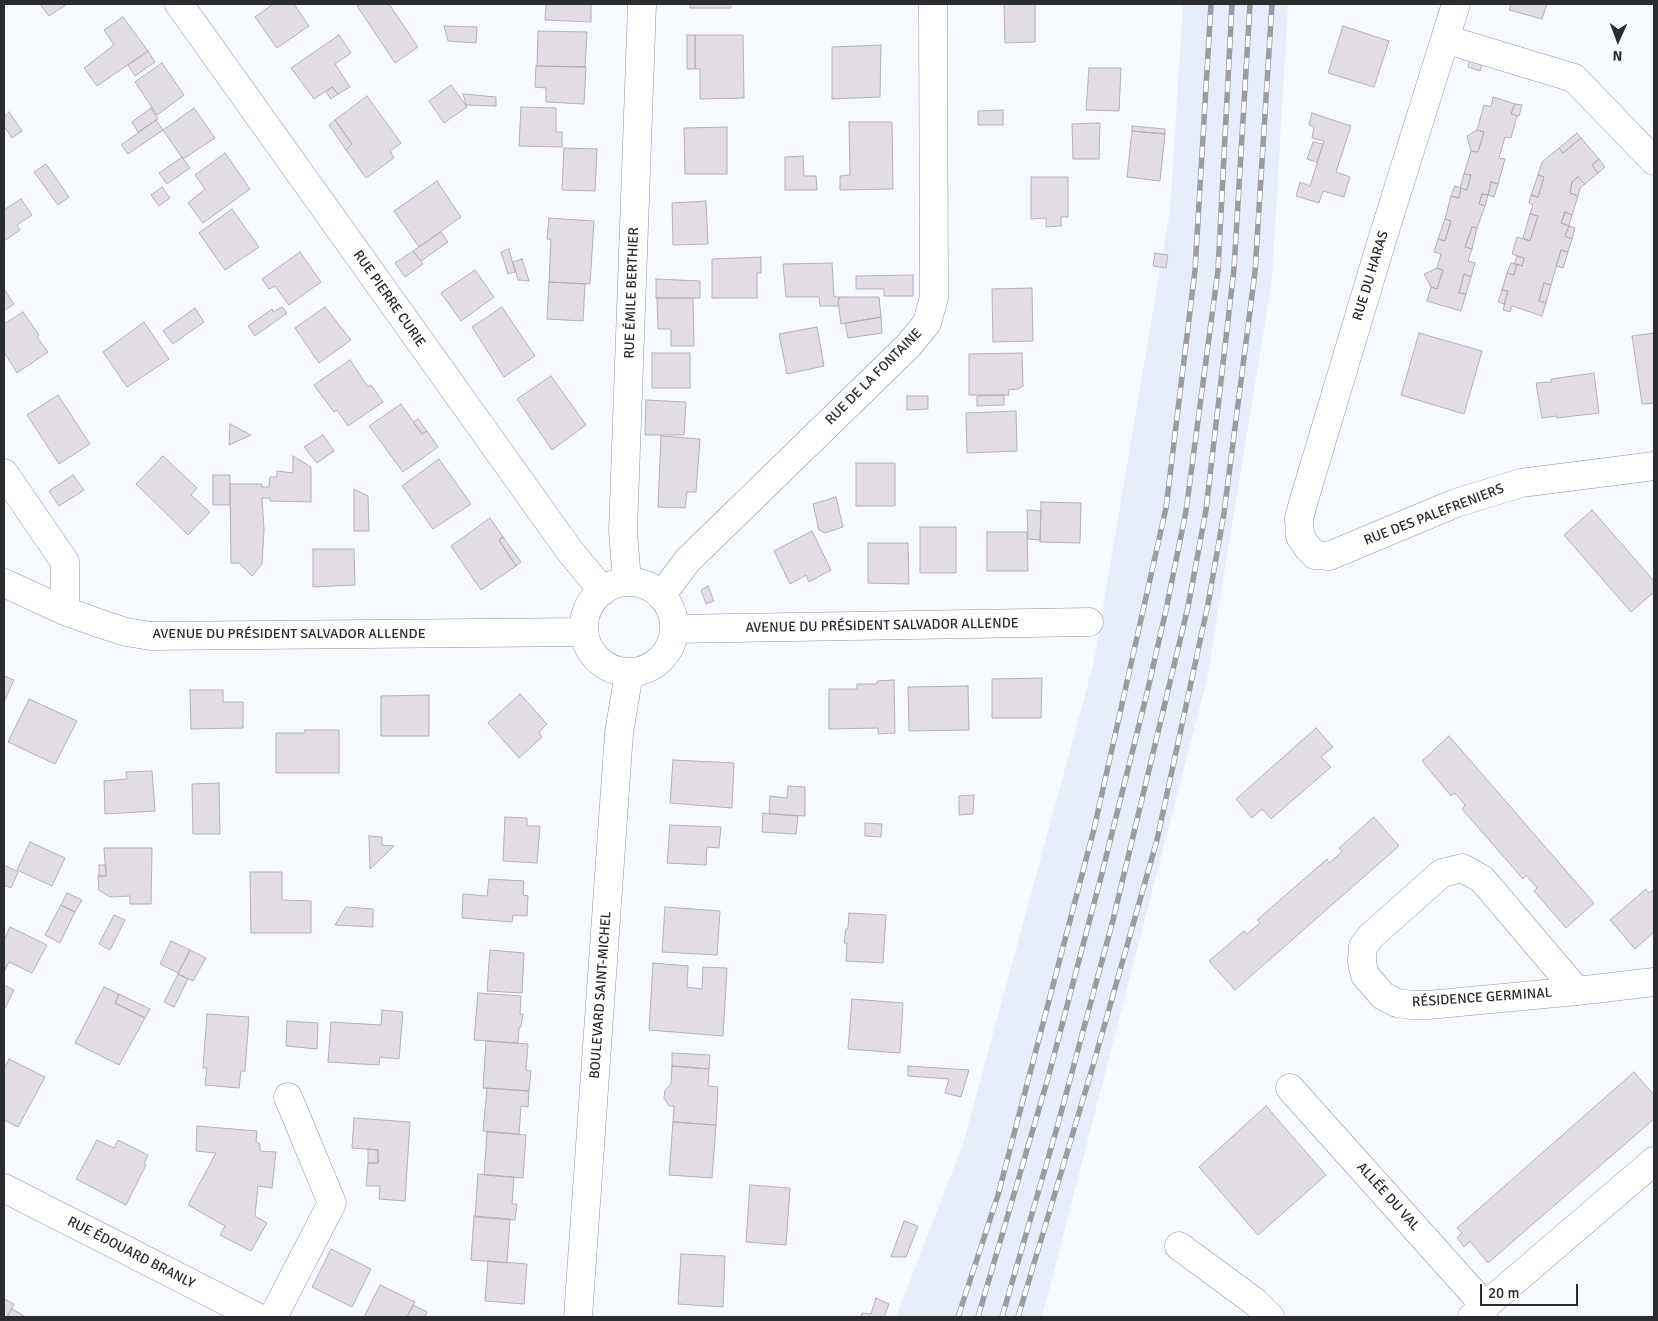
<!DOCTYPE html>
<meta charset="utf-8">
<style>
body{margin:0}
#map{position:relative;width:1658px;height:1321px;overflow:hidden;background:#f6f9ff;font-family:Signika,sans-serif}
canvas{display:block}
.frame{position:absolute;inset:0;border:5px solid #2b2c30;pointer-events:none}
.north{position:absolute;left:1593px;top:15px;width:50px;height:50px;-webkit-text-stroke:4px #fff;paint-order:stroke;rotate:182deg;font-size:14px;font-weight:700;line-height:20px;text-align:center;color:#2b2c30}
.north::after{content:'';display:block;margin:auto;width:18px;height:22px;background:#2b2c30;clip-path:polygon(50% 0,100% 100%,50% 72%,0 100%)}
.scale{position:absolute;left:1480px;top:1284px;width:98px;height:22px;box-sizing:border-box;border:2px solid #2b2c30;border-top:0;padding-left:6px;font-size:15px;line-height:18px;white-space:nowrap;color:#2b2c30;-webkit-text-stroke:4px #fff;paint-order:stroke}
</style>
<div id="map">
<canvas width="1658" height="1321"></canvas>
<div class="frame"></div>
<div class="north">N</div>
<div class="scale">20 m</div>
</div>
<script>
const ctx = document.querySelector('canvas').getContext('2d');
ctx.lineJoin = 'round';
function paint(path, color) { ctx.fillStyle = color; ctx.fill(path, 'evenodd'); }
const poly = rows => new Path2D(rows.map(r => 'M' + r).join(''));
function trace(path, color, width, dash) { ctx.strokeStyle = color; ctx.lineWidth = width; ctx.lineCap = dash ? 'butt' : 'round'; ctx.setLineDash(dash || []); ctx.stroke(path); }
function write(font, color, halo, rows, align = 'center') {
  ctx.font = font + ' Signika,sans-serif'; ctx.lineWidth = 4; ctx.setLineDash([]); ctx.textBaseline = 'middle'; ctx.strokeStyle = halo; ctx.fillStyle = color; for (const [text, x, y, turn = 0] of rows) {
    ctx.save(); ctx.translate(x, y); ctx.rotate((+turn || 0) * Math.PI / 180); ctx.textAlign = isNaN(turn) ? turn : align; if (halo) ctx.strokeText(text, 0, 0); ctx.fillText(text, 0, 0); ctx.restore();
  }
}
const built = poly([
 [1183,4,1288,4,1272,279,1207,679,1042,1317,896,1317,963,1144,1093,666,1170,211]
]);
const building = poly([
 [40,4,67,4,49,16,40,4],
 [273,4,294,4,309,26,277,48,255,17,273,4],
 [361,4,389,4,418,47,395,63,357,6,361,4],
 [546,4,591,4,591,22,545,20,546,4],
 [690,4,731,4,731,8,690,8,690,4],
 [1004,4,1035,4,1035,42,1005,43,1004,4],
 [1511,4,1547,4,1542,19,1509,10,1511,4],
 [123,17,148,51,97,86,84,68,114,45,104,30,123,17],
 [444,26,477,27,476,43,448,41,444,26],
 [1343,26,1389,41,1374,87,1328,73,1343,26],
 [538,31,587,32,585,67,537,66,538,31],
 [339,35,351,53,335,64,350,87,338,94,332,87,314,99,291,68,339,35],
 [687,35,695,35,695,69,687,69,687,35],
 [695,35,743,35,744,98,700,99,700,69,695,69,695,35],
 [881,45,880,97,832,99,832,47,881,45],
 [148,51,155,62,135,76,128,65,148,51],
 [1471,56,1483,60,1480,71,1468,67,1471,56],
 [162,63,184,95,157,115,135,82,162,63],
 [536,66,586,67,584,104,546,102,546,88,535,87,536,66],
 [1089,68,1121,68,1119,111,1086,110,1089,68],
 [451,85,467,107,444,123,429,101,451,85],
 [332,87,338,94,331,99,326,92,332,87],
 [463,94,496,97,496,106,466,105,463,94],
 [367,96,401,143,390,151,394,158,366,178,346,150,352,144,335,120,367,96],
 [1493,97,1515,104,1511,114,1517,116,1511,138,1505,137,1499,158,1505,159,1498,184,1491,182,1488,195,1482,194,1479,204,1485,206,1477,228,1472,227,1465,247,1472,249,1468,261,1475,263,1471,277,1464,274,1459,293,1466,294,1461,311,1427,301,1431,287,1437,289,1443,270,1437,268,1441,254,1434,252,1438,239,1445,241,1451,221,1445,219,1451,196,1459,198,1461,188,1467,190,1471,175,1464,174,1471,151,1478,152,1484,132,1477,130,1484,105,1491,107,1493,97],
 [1515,104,1522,105,1519,116,1511,114,1515,104],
 [521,107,556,108,556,132,562,132,562,147,519,146,521,107],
 [151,108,158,119,138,132,132,122,151,108],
 [194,108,215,138,183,159,163,130,194,108],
 [1003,110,1003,125,978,125,978,111,1003,110],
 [9,112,22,131,12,138,4,126,4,117,9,112],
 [1312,113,1351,126,1336,172,1350,177,1344,197,1323,191,1319,203,1296,196,1300,182,1310,186,1324,141,1312,138,1314,127,1309,125,1312,113],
 [156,120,163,130,128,154,121,145,156,120],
 [335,120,352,144,346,150,329,125,335,120],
 [849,122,892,122,893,189,840,190,840,176,850,175,849,122],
 [1097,123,1100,123,1099,159,1073,159,1072,124,1097,123],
 [1132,126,1165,129,1165,134,1132,131,1132,126],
 [727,127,727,174,685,174,684,128,727,127],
 [1477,130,1484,132,1478,152,1471,151,1467,136,1477,130],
 [1132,131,1165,134,1160,181,1127,177,1132,131],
 [1577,133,1581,138,1563,153,1559,148,1577,133],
 [1581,138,1599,159,1592,165,1598,173,1585,184,1578,177,1572,182,1570,193,1578,196,1572,215,1565,212,1561,223,1569,226,1565,236,1572,239,1568,252,1561,250,1551,285,1544,283,1539,301,1546,303,1542,316,1512,306,1510,312,1503,310,1508,291,1502,290,1507,273,1514,275,1517,264,1522,266,1524,258,1512,254,1517,237,1530,241,1538,216,1530,214,1533,205,1529,203,1531,195,1538,197,1544,177,1538,175,1542,162,1559,148,1563,153,1581,138],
 [1313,142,1323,144,1317,162,1307,159,1313,142],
 [564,148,597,149,595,191,562,190,564,148],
 [225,153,250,189,203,223,188,203,205,189,195,175,225,153],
 [803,156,804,176,816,176,817,190,785,190,785,157,803,156],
 [182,157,190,168,167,184,159,173,182,157],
 [1599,159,1605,167,1598,173,1592,165,1599,159],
 [46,164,69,197,58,205,34,172,46,164],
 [1464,174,1471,175,1467,190,1460,188,1464,174],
 [1538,175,1544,177,1538,197,1531,195,1538,175],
 [1031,177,1068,177,1068,217,1061,217,1061,226,1046,227,1046,218,1031,219,1031,177],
 [1578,177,1585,184,1580,188,1578,196,1570,193,1572,182,1578,177],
 [437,181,461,217,419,247,394,211,437,181],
 [1491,182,1498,184,1494,197,1488,195,1491,182],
 [1455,186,1461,188,1459,198,1451,196,1455,186],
 [162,187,170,198,159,206,151,195,162,187],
 [1482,194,1488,195,1485,206,1479,204,1482,194],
 [21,199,32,215,17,225,20,230,4,241,4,210,21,199],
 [706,201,708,244,673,245,672,203,706,201],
 [232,209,259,247,225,270,199,233,232,209],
 [1565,212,1572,215,1569,226,1561,223,1565,212],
 [1530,214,1538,216,1530,241,1523,238,1530,214],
 [549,218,594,221,590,284,549,282,551,239,547,239,549,218],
 [1445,219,1451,221,1445,241,1438,239,1445,219],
 [1569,226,1575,228,1572,239,1565,236,1569,226],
 [1472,227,1477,228,1472,249,1465,247,1472,227],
 [441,232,448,242,421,261,413,251,441,232],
 [509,249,515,272,508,274,501,252,509,249],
 [1561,250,1568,252,1563,268,1556,266,1561,250],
 [413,251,423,264,405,277,395,263,413,251],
 [300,252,321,282,289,305,275,286,269,289,262,279,300,252],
 [1155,253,1168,255,1166,268,1153,266,1155,253],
 [1517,256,1524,258,1522,266,1514,264,1517,256],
 [761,257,761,273,757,273,757,298,712,298,712,259,761,257],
 [522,259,529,281,518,280,513,262,522,259],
 [832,263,834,297,840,297,838,301,839,306,820,306,819,297,786,297,783,264,832,263],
 [1511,263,1517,264,1514,275,1507,273,1511,263],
 [1437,268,1443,270,1437,289,1431,287,1424,274,1437,268],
 [475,270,494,297,461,321,441,293,475,270],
 [1464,274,1471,277,1466,294,1459,293,1464,274],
 [913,275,913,296,884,296,884,289,856,289,856,276,913,275],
 [656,279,700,281,700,298,656,298,656,279],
 [549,282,585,284,583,321,547,319,549,282],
 [1544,283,1551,285,1546,303,1539,301,1544,283],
 [1032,288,1033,341,993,342,992,289,1032,288],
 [4,289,14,304,4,311,4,289],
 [1502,290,1508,291,1504,304,1498,302,1502,290],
 [840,297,879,297,881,317,841,324,838,301,840,297],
 [657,298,693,298,694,346,671,346,671,329,658,329,657,298],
 [282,307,287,313,255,336,248,326,272,309,273,312,282,307],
 [325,307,351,340,319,363,295,328,325,307],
 [502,307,535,356,504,377,472,327,502,307],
 [195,308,204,322,173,344,163,331,195,308],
 [23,312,39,335,37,337,48,352,17,373,4,352,4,324,23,312],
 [881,317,882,333,848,338,845,323,881,317],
 [144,322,169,359,127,387,103,352,144,322],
 [817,327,824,366,787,374,779,334,817,327],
 [1419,333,1482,351,1464,414,1401,395,1419,333],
 [1654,333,1654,403,1642,404,1632,336,1654,333],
 [652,353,690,353,690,388,652,388,652,353],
 [1022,353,1023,386,1018,389,1008,390,1009,395,969,395,969,354,1022,353],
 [350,360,368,387,371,385,383,402,348,426,337,410,334,412,314,385,350,360],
 [1594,373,1599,413,1557,418,1557,416,1542,418,1536,383,1551,382,1551,379,1594,373],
 [551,376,586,425,552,450,517,399,551,376],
 [58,395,90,444,59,464,27,415,58,395],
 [1004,395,1004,405,977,406,977,396,1004,395],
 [907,396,928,396,928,409,907,410,907,396],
 [646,400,686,402,684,435,645,435,646,400],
 [401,404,422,434,427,431,438,447,403,472,369,426,401,404],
 [1016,411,1017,451,967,453,966,413,1016,411],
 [418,419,427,431,422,434,413,422,418,419],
 [230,424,232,425,251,435,229,445,230,424],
 [323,435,334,451,317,463,304,447,323,435],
 [661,436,700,439,696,492,687,492,685,508,658,507,661,436],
 [163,456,197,488,191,495,210,512,188,535,136,484,163,456],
 [293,456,311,467,311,502,270,501,270,498,262,498,264,530,262,564,252,576,239,563,231,563,230,484,262,484,261,487,269,487,270,477,277,477,277,471,293,473,293,456],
 [439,459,471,504,433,529,402,486,439,459],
 [856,463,895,463,895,506,856,506,856,463],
 [73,475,84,490,59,506,49,491,73,475],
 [213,475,230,475,230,505,213,505,213,475],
 [354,489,368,496,369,531,354,531,354,489],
 [836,497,843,527,825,533,819,530,813,504,836,497],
 [1041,502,1081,503,1080,543,1040,542,1041,502],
 [1027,510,1041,511,1040,540,1028,539,1027,510],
 [1592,510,1654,581,1654,592,1631,612,1564,535,1592,510],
 [490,518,503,537,499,540,516,566,481,590,451,546,490,518],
 [920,527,956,527,956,573,920,573,920,527],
 [812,531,831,570,809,582,806,575,790,584,774,551,812,531],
 [987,532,1027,532,1028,571,987,571,987,532],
 [503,537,521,562,516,566,499,540,503,537],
 [868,543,908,543,909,584,868,583,868,543],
 [313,549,354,549,355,585,313,587,313,549],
 [708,586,714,601,706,604,701,590,708,586],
 [4,676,14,680,4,702,4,676],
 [1042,678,1041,718,992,718,992,679,1042,678],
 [894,680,895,733,878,734,878,728,829,729,829,689,857,689,857,684,877,684,877,681,894,680],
 [968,686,969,730,909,731,908,687,968,686],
 [190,690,223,690,223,702,243,702,243,728,191,729,190,690],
 [520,694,547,724,539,732,542,737,519,758,488,723,520,694],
 [429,695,429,736,381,736,381,696,429,695],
 [29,699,77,721,55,764,8,742,29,699],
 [1316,728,1333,747,1321,757,1331,767,1271,819,1262,809,1252,818,1236,799,1316,728],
 [305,730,339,730,339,773,276,773,276,733,305,733,305,730],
 [1449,736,1594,903,1566,928,1534,891,1537,888,1526,875,1523,879,1462,809,1465,805,1455,793,1451,796,1422,761,1449,736],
 [673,760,734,763,732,808,670,803,673,760],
 [152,771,155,811,105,814,104,781,127,779,126,772,152,771],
 [219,783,220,834,193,834,192,784,219,783],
 [788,786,805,787,805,816,769,814,770,796,787,798,788,786],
 [974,795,973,814,959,815,959,796,974,795],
 [763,813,798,816,796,834,762,832,763,813],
 [505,817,527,818,527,826,540,826,537,863,503,861,505,817],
 [1374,817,1399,846,1235,990,1209,961,1244,931,1247,934,1260,923,1257,920,1327,859,1329,863,1342,852,1339,848,1374,817],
 [865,823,882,824,881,837,865,836,865,823],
 [670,825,721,827,719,848,707,847,706,865,667,863,670,825],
 [369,836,382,837,382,845,394,846,370,869,369,836],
 [30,842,65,858,52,886,17,870,30,842],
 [104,848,152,848,151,904,130,904,130,896,110,897,99,890,98,876,106,876,104,848],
 [4,865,18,872,11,888,4,885,4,865],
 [99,865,106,865,106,876,99,876,99,865],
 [250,872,282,872,282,900,311,901,311,933,251,933,250,872],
 [489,879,524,881,523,895,528,896,527,916,513,915,512,922,462,918,463,894,487,896,489,879],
 [1646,889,1649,893,1654,889,1654,932,1635,949,1610,920,1646,889],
 [67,893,82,900,75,912,61,905,67,893],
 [61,905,75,912,60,943,45,935,61,905],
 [346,907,373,909,373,927,335,925,346,907],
 [665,907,720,911,717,955,662,952,665,907],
 [849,913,886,915,883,963,846,961,847,943,844,943,846,929,848,929,849,913],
 [114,915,125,920,110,950,99,944,114,915],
 [10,927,47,945,32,973,9,962,4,972,4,940,10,927],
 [171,941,190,950,178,973,160,964,171,941],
 [190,950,206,958,193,981,178,974,190,950],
 [490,950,524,953,522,993,487,991,490,950],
 [653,963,688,966,687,987,702,989,703,967,727,968,723,1036,649,1030,653,963],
 [178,974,188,979,174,1007,164,1002,178,974],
 [4,985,14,990,4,1010,4,985],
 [104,987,119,994,115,1003,145,1018,119,1065,75,1043,104,987],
 [478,993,521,996,520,1014,523,1014,521,1027,519,1027,518,1043,474,1040,478,993],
 [119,994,150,1009,145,1018,115,1003,119,994],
 [852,999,903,1003,900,1053,848,1049,852,999],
 [382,1010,403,1012,399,1059,380,1057,379,1065,328,1062,331,1022,381,1025,382,1010],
 [207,1014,249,1017,245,1071,241,1071,239,1088,205,1085,207,1068,203,1068,207,1014],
 [287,1021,318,1023,317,1049,286,1046,287,1021],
 [486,1041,528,1044,526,1070,531,1071,529,1091,483,1088,486,1041],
 [672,1053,710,1055,709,1069,672,1066,672,1053],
 [9,1059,45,1077,18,1127,4,1120,4,1069,9,1059],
 [672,1066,709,1069,708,1086,718,1087,716,1125,673,1122,674,1106,669,1106,664,1098,665,1090,671,1084,672,1066],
 [908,1066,969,1070,961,1097,945,1093,949,1079,908,1076,908,1066],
 [1634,1072,1654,1095,1654,1119,1488,1263,1470,1241,1464,1247,1457,1238,1462,1233,1457,1228,1634,1072],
 [487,1088,529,1091,528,1107,521,1106,519,1134,483,1131,487,1088],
 [1266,1106,1326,1175,1258,1235,1199,1167,1266,1106],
 [354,1118,410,1122,405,1201,379,1199,380,1186,366,1186,368,1163,378,1163,378,1150,352,1148,354,1118],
 [673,1122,716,1125,712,1178,669,1175,673,1122],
 [197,1126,257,1131,256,1142,260,1144,260,1151,276,1152,272,1188,258,1186,255,1216,267,1223,251,1251,220,1235,225,1226,188,1205,216,1153,196,1151,197,1126],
 [487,1132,526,1135,523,1178,484,1175,487,1132],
 [97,1140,114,1148,118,1140,148,1155,144,1164,146,1165,126,1205,76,1179,97,1140],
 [368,1149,378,1150,378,1163,368,1163,368,1149],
 [478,1174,514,1177,512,1204,517,1204,515,1220,475,1217,478,1174],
 [750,1185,790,1188,786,1245,746,1242,750,1185],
 [474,1216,510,1219,507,1263,471,1260,474,1216],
 [904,1221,918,1226,906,1257,891,1257,904,1221],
 [331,1249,371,1269,352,1307,312,1287,331,1249],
 [681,1254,725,1256,723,1307,678,1304,681,1254],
 [488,1261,527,1264,524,1304,485,1301,488,1261],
 [380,1285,415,1302,407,1317,364,1317,380,1285],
 [876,1298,889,1304,884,1317,861,1317,862,1313,871,1314,876,1298],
 [4,1299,14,1304,7,1317,4,1317,4,1299],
 [413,1305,427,1312,425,1317,407,1317,413,1305],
 [12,1309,26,1317,7,1317,12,1309]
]);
const minor = poly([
 [179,4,569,550,603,591],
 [1456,4,1382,240,1304,500,1299,518,1300,536,1308,548,1315,555,1329,556,1456,503,1521,483,1654,466],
 [1445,39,1574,78,1654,161],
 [4,473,65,562,65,611],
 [627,582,623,531,642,4],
 '584 627a45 45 0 1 1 90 0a45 45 0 1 1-90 0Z',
 [4,583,65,611,101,624,126,632,151,636,584,632],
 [661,596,687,561,909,345,927,323,934,297,933,4],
 [674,629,1089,622],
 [1577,991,1482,879,1462,868,1442,873,1371,936,1363,946,1362,962,1365,975,1383,996,1397,1003,1412,1005,1428,1005,1577,991,1654,982],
 [1290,1088,1486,1307],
 [4,1188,257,1317],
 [1179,1246,1255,1302,1270,1317],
 [273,1317,332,1203,288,1097],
 [578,1317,619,733,629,673],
 [1472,1317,1654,1161]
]);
const rail = poly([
 [958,1317,998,1195,1094,829,1166,508,1195,270,1211,4],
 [978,1317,1048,1078,1102,873,1147,693,1166,610,1186,511,1218,270,1232,4],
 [1002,1317,1058,1124,1113,920,1188,607,1206,510,1234,269,1250,4],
 [1018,1317,1092,1069,1157,840,1208,604,1224,513,1255,272,1272,4]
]);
const streetNames = [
 ["RUE DU HARAS",1371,276,-73],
 ["RUE ÉMILE BERTHIER",632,293,-88],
 ["RUE PIERRE CURIE",389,299,55],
 ["RUE DE LA FONTAINE",874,377,-45],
 ["RUE DES PALEFRENIERS",1434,515,-21],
 ["AVENUE DU PRÉSIDENT SALVADOR ALLENDE",882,626,-1],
 ["AVENUE DU PRÉSIDENT SALVADOR ALLENDE",289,634],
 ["BOULEVARD SAINT-MICHEL",601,995,-86],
 ["RÉSIDENCE GERMINAL",1482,998,-4],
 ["ALLÉE DU VAL",1388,1197,48],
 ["RUE ÉDOUARD BRANLY",131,1253,27]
];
paint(built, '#e7edfa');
paint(building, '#e2dce4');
trace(building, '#b6afb8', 1);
trace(minor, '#90959d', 29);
trace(minor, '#fff', 28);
trace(rail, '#9a9ca1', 5.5);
trace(rail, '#fff', 4, [11]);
write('14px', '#2b2c30', '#fff', streetNames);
</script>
